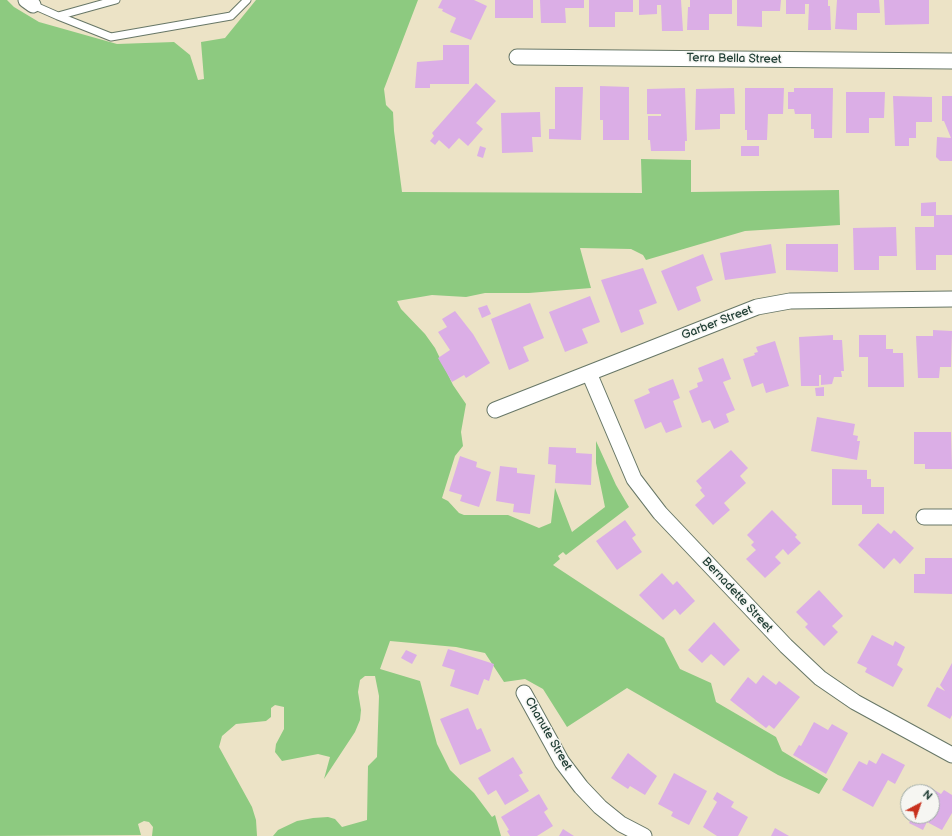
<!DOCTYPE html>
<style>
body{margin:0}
#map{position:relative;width:952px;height:836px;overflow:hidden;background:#ece3c6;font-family:"Balsamiq Sans",sans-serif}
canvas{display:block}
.north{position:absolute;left:900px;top:784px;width:40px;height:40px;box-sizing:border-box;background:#f6f6f2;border:1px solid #a0aca6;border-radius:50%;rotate:41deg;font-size:11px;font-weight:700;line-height:16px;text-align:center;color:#1f3d34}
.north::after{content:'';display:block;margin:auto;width:14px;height:18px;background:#c8321e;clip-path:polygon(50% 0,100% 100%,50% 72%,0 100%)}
</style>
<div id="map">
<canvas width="952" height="836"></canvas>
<div class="north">N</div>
</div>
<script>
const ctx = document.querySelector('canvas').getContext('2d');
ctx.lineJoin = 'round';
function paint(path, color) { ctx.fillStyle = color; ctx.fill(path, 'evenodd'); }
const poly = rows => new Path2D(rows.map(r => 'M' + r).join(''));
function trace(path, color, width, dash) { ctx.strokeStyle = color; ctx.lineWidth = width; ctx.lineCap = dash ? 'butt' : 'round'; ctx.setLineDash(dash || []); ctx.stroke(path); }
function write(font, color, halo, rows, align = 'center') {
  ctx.font = font + ' "Balsamiq Sans",sans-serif'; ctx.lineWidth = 3; ctx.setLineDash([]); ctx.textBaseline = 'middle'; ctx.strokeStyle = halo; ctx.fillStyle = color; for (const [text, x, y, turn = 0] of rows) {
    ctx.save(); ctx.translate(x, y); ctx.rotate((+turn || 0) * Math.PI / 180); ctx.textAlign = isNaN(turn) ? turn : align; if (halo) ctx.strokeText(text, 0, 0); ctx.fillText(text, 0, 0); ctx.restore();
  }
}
const green = poly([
 [0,0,7,0,14,7,39,22,117,44,174,42,190,55,198,80,204,79,201,42,225,38,256,0,418,0,384,89,386,105,393,112,394,131,402,192,642,193,641,159,691,160,691,192,839,190,840,225,745,231,646,260,643,255,631,249,580,248,591,288,529,293,485,293,466,297,432,295,397,301,401,309,425,334,435,348,453,385,466,404,461,432,463,446,455,456,442,498,448,501,459,513,464,515,508,515,539,528,551,523,555,488,572,532,605,507,596,463,596,441,616,485,629,507,566,555,563,552,558,556,560,559,553,565,664,638,680,669,711,683,716,702,776,737,782,751,828,779,819,794,778,775,627,688,567,727,543,689,525,679,504,682,485,653,456,647,390,641,380,669,420,681,437,744,450,770,474,793,492,817,495,815,501,836,273,836,278,830,297,821,313,818,328,817,335,819,342,827,367,820,368,766,377,757,379,696,375,676,365,676,360,680,358,692,361,710,360,720,355,732,324,779,330,757,318,754,282,761,275,752,276,744,284,729,284,707,275,705,271,708,271,717,266,721,236,724,222,736,219,747,252,807,256,820,257,836,152,836,153,827,149,822,144,821,138,824,141,835,0,836]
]);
const building = poly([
 [442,0,474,0,487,6,471,40,450,32,456,18,442,11,443,9,438,8],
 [495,0,533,0,533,18,495,18],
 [540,0,584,0,584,8,565,8,566,23,541,23],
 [589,0,633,0,633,12,615,12,615,27,589,27],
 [639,0,681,0,683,31,662,31,661,5,657,5,657,14,639,15],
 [690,0,732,0,732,14,709,14,709,30,687,30,688,7,690,7],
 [737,0,781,0,780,11,762,11,762,27,737,26],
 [786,0,828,0,828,6,830,6,831,30,808,30,809,4,805,4,805,14,786,14],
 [837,0,879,0,880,13,857,13,857,30,835,29],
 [884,0,929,0,929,24,885,25],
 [443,45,469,45,469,84,430,84,430,88,415,88,417,62,443,60],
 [476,83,496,101,476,123,483,129,468,146,459,138,449,149,439,140,435,145,430,141,434,136,432,133],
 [600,86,629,87,629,140,603,140,603,120,600,120],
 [555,87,583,87,581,140,549,139,549,129,555,129],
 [685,88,687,141,685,141,685,151,651,151,650,140,648,140,648,116,661,116,661,114,647,114,647,89],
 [734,88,735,114,720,114,720,129,695,130,696,89],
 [745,88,784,88,783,114,768,114,767,140,747,140,747,130,745,130],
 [794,88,833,88,832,138,814,138,814,129,811,129,811,114,795,114,794,109,788,109,788,92,794,92],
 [846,92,885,92,884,118,869,118,869,133,846,133],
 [893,96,932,97,932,122,916,122,916,138,909,138,909,146,895,146],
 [942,96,952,96,952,161,940,161,936,157,937,137,951,138,944,121,942,121],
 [540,112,541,137,532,137,533,152,502,153,501,113],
 [480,146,486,148,483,158,477,156],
 [741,146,759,146,759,156,741,156],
 [936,202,936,215,952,215,952,255,936,255,936,270,916,270,915,227,934,227,934,216,921,216,921,203],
 [896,227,897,256,879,256,879,270,854,270,853,228],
 [771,244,776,273,725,280,720,253],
 [786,244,838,244,838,272,786,270],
 [703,254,713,280,696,287,701,301,678,311,661,271],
 [643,268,657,303,639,310,644,324,621,333,601,280],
 [590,296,600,322,582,329,588,343,565,352,549,312],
 [530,303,544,338,523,347,529,361,509,370,491,319],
 [487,305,491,314,482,318,478,308],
 [455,311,473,334,490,363,466,378,464,375,452,382,438,358,450,350,438,332,447,327,442,319],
 [933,330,952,331,951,367,940,367,939,378,918,378,916,336,933,336],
 [833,335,833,340,842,340,844,371,841,371,842,377,834,377,832,384,821,385,821,375,819,375,819,386,801,386,799,337],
 [859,335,886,335,886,349,893,349,893,353,903,353,904,387,868,387,868,357,859,357],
 [775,341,789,386,766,393,763,383,752,387,743,359,755,355,754,353,758,352,756,347],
 [723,358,731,379,723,382,735,410,726,414,729,422,714,429,710,420,702,423,689,391,698,387,697,383,703,381,698,368],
 [673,379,680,398,673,401,682,427,666,433,661,422,645,429,634,400,650,393,648,389],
 [824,387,824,396,816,396,815,388],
 [817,417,855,424,853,435,858,436,857,441,860,441,857,460,811,451],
 [914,432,951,432,952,469,925,469,925,464,914,464],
 [549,447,576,448,576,453,592,454,591,485,555,483,556,465,548,464],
 [731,450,748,468,740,476,746,483,724,503,730,510,713,525,695,505,705,496,700,490,702,488,696,481],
 [460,456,477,462,476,467,491,472,479,507,460,501,462,495,449,491],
 [500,466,517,468,517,473,535,475,530,514,513,512,514,504,496,501],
 [832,469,867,470,867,479,871,479,871,487,884,487,884,514,862,514,862,505,832,505],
 [772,510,797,535,795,537,801,543,788,555,783,549,775,557,781,563,765,578,746,559,756,550,751,545,754,542,747,535],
 [625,520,636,535,632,538,642,552,617,570,596,541],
 [878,523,891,534,894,530,914,548,900,564,894,558,884,569,858,545],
 [925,558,952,558,952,594,914,593,914,574,925,574],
 [662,573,673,585,677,581,695,601,680,615,675,609,663,620,639,595],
 [819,590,843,616,832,626,838,632,824,646,805,627,808,624,796,612],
 [714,622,740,650,724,666,711,654,702,663,688,650],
 [872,635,893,646,895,641,905,647,897,665,903,669,893,687,865,672,867,668,857,663],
 [448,649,494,664,489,681,484,679,478,695,450,686,455,670,442,666],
 [406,650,417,655,412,664,401,658],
 [952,663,952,715,950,719,927,706,937,687,945,691,940,685],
 [763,675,776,685,779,681,800,697,774,729,769,725,766,728,730,700,748,677,756,684],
 [468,708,477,730,481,728,491,751,460,765,440,719],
 [814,722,828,730,832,724,848,733,826,774,793,755,799,745,801,746],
 [628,753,657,776,645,795,630,786,628,789,611,778],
 [882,753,905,765,895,784,888,780,873,807,842,790,859,761,867,765,869,760,876,764],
 [513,757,523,773,519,775,529,791,505,805,496,790,488,795,478,778],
 [674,773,707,791,689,825,671,816,673,812,658,804],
 [926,785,941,794,944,790,952,795,952,813,942,830,927,822,923,830,909,823,913,816,932,816,932,792,923,792],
 [717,792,734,802,731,807,748,817,738,836,717,836,703,827,717,802,713,799],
 [539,794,548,809,544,812,553,826,537,836,510,836,507,831,509,830,501,817],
 [775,828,789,836,771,836],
 [563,829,574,836,559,836]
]);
const lane = poly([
 [33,4,33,5,58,16,116,0],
 [58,16,111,37,231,16,247,0]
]);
const street = poly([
 [26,0,33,5],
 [517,57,952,61],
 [589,373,634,479,660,513,786,646,820,678,855,702,952,755],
 [495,410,757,307,790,301,952,299],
 [924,517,952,517],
 [524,693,562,762,581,787,600,807,621,824,644,836]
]);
const streetNames = [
 ["Terra Bella Street",734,59,1],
 ["Garber Street",717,323,-21],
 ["Bernadette Street",737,595,47],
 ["Chanute Street",548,734,60]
];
paint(green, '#8dca80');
paint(building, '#dbaee6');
trace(lane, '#677767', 9);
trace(street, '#677767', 17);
trace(lane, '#fff', 7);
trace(street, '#fff', 15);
write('12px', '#1f3d34', '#f6f6f2', streetNames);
</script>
